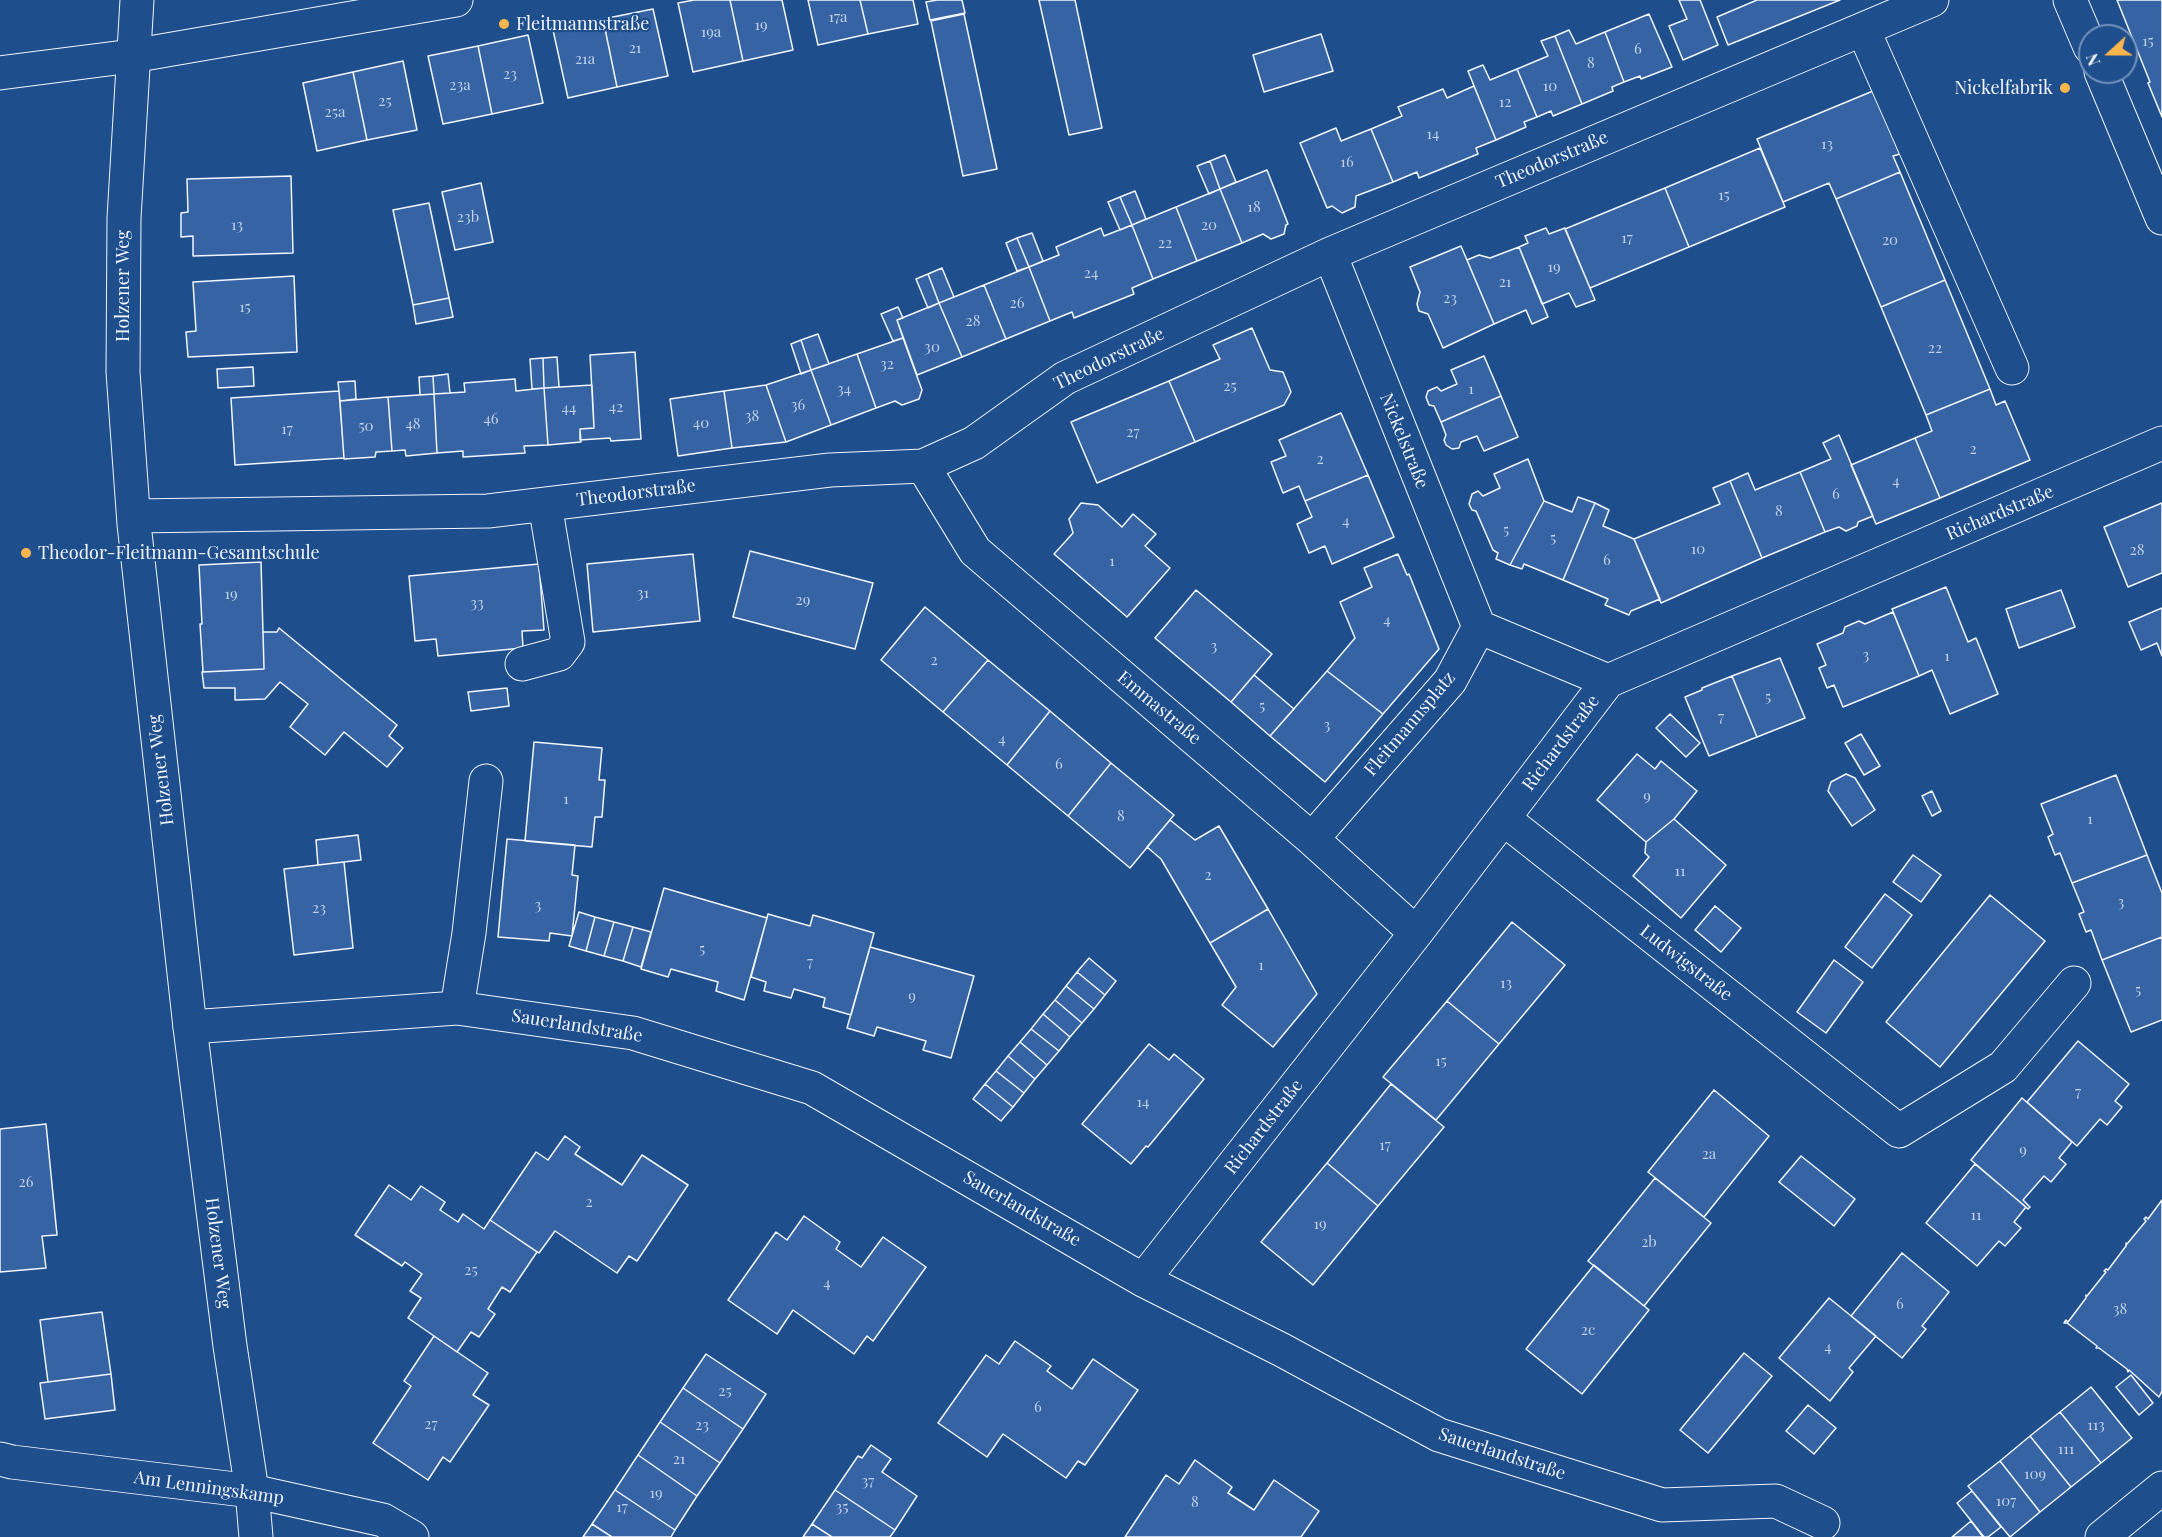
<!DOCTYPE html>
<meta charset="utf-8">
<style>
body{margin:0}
#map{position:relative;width:2162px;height:1537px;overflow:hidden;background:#1f4e8c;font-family:"Playfair Display",serif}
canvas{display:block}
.north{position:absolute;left:2078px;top:24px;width:60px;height:60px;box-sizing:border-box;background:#1f4e8c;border:2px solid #7391ba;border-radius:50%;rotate:249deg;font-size:16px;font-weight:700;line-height:24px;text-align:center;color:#f2f6ff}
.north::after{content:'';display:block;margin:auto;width:21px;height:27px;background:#ffb74d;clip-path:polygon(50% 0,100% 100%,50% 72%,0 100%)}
</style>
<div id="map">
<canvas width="2162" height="1537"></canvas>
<div class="north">N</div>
</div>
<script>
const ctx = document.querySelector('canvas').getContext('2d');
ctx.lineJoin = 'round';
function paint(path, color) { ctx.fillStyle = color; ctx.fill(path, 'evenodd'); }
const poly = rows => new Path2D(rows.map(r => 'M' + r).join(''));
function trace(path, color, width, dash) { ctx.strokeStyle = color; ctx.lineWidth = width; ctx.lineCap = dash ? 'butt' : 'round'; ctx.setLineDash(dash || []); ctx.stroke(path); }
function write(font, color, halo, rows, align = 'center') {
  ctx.font = font + ' "Playfair Display",serif'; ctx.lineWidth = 4.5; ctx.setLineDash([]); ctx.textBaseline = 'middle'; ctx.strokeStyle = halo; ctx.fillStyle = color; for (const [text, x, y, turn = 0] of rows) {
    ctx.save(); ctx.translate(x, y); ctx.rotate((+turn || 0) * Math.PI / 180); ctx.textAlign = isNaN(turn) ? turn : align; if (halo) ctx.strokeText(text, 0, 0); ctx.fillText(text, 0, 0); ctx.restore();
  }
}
const building = poly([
 [694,0,730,0,743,61,693,72,678,3,694,0],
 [730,0,782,0,793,50,743,61,730,0],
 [808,0,860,0,868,34,818,45,808,0],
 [860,0,913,0,918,24,868,34,860,0],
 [937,0,962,0,965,13,930,20,926,2,937,0],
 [1039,0,1075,0,1102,128,1069,135,1039,0],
 [1679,0,1700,0,1718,45,1683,60,1669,26,1687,19,1679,0],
 [1757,0,1840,0,1728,45,1717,17,1757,0],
 [2117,0,2162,0,2162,117,2148,83,2150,82,2117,0],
 [653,9,668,76,617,87,603,19,653,9],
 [964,14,997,169,963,176,931,21,964,14],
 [1649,14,1672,67,1641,79,1640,76,1624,82,1605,32,1649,14],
 [603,19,617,87,568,98,553,30,603,19],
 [1569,30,1576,44,1605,32,1624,82,1612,87,1613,91,1582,104,1555,36,1569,30],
 [1321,34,1333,71,1264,92,1253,55,1321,34],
 [528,35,543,103,492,114,478,46,528,35],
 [1555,36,1582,104,1553,116,1551,111,1537,117,1517,69,1548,56,1541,41,1555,36],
 [478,46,492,114,443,124,428,56,478,46],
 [403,61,417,130,367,140,353,72,403,61],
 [1483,65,1490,80,1517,69,1537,117,1524,122,1526,127,1496,140,1468,71,1483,65],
 [353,72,367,140,317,151,303,83,353,72],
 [1474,86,1496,140,1476,148,1478,154,1419,178,1417,172,1393,182,1371,129,1402,116,1398,107,1443,89,1447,98,1474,86],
 [1873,91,1900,154,1893,156,1900,172,1836,199,1829,183,1783,202,1757,139,1873,91],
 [1336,128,1341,141,1371,129,1393,182,1356,196,1355,207,1342,213,1332,206,1327,208,1300,143,1336,128],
 [1760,148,1785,207,1689,247,1665,188,1760,148],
 [1225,155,1236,182,1220,189,1210,161,1225,155],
 [1210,161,1220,189,1209,194,1197,166,1210,161],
 [1267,170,1288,224,1286,225,1284,234,1271,239,1263,234,1242,243,1220,189,1267,170],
 [1900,172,1945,280,1881,307,1836,199,1900,172],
 [291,176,293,253,193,256,193,236,181,237,181,213,188,212,187,179,291,176],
 [481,183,493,242,455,250,442,192,481,183],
 [1665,188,1689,247,1590,288,1565,229,1665,188],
 [1220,189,1242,243,1197,261,1176,207,1220,189],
 [1135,191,1146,219,1132,225,1120,197,1135,191],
 [1120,197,1132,225,1120,230,1108,202,1120,197],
 [429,203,449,298,413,305,393,210,429,203],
 [1176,207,1197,261,1153,279,1132,225,1176,207],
 [1132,225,1153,279,1132,288,1134,294,1074,318,1072,312,1050,321,1029,267,1059,255,1056,247,1101,228,1104,236,1132,225],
 [1546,228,1549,234,1565,228,1595,300,1576,307,1569,293,1542,304,1519,247,1528,243,1525,236,1546,228],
 [1032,233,1043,261,1029,267,1017,238,1032,233],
 [1017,238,1029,267,1017,271,1006,243,1017,238],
 [1461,246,1494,324,1443,348,1428,314,1419,311,1417,304,1420,292,1410,267,1461,246],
 [1519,247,1548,317,1532,324,1526,310,1494,324,1467,260,1479,255,1490,258,1519,247],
 [1029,267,1050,321,1006,339,984,285,1029,267],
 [942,268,954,297,939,303,928,274,942,268],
 [928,274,939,303,928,308,916,279,928,274],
 [294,276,297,352,188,357,186,332,196,331,193,282,294,276],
 [1945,280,1990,389,1926,415,1881,307,1945,280],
 [984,285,1006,339,962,357,939,303,984,285],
 [449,298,453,317,416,324,413,305,449,298],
 [939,303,962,357,917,375,897,320,939,303],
 [898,307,903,318,897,320,903,338,893,341,881,314,898,307],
 [1252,328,1270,370,1283,372,1291,392,1284,405,1195,442,1169,381,1220,359,1213,345,1252,328],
 [818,334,829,364,811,370,801,340,818,334],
 [903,338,922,390,919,399,902,405,895,401,876,408,857,354,903,338],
 [801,340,811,370,801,374,791,344,801,340],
 [635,352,641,439,611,441,610,438,580,440,580,429,594,428,590,355,635,352],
 [857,354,876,408,831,425,811,370,857,354],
 [1484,356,1501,396,1441,422,1434,406,1429,405,1426,397,1428,391,1437,387,1441,391,1457,384,1451,370,1484,356],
 [557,357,559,387,544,388,543,358,557,357],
 [543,358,544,388,532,389,530,359,543,358],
 [253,367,254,386,218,388,217,369,253,367],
 [811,370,831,425,786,442,766,385,811,370],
 [448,374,450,393,434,394,433,376,448,374],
 [433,376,434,394,420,395,419,377,433,376],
 [515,379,516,391,544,388,548,445,524,446,525,453,463,457,463,451,437,453,434,394,465,392,464,383,515,379],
 [355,381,356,399,340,401,338,382,355,381],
 [1169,381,1195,442,1097,483,1071,422,1169,381],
 [592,385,594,428,580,429,581,442,548,445,544,388,592,385],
 [766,385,786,442,732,448,724,391,766,385],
 [1990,389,1996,405,2005,401,2030,460,1940,498,1915,438,1932,431,1926,415,1990,389],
 [339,391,344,458,235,465,231,398,339,391],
 [724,391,732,448,678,456,670,399,724,391],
 [434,394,437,453,406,456,405,450,392,451,388,397,434,394],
 [1501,396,1518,437,1484,451,1477,436,1461,442,1459,448,1452,449,1446,445,1444,440,1446,435,1441,422,1501,396],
 [388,397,392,451,376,452,375,457,344,459,340,401,388,397],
 [1341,413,1368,475,1305,501,1299,486,1283,493,1271,462,1286,456,1279,440,1341,413],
 [1839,435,1873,516,1858,522,1857,526,1846,531,1839,527,1825,532,1800,472,1831,459,1823,443,1839,435],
 [1915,438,1940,498,1876,524,1851,465,1915,438],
 [1528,459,1544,501,1510,565,1496,559,1498,553,1493,550,1476,511,1472,510,1469,504,1472,494,1478,491,1483,496,1500,488,1494,474,1528,459],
 [1800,472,1825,532,1762,558,1730,481,1748,473,1755,490,1800,472],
 [1368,475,1394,537,1332,564,1325,546,1309,553,1297,524,1312,517,1305,501,1368,475],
 [1730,481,1762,558,1661,603,1634,539,1720,504,1713,488,1730,481],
 [1578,497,1595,503,1563,580,1524,564,1522,569,1510,565,1544,501,1572,512,1578,497],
 [1081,503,1098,505,1122,527,1133,514,1156,534,1145,546,1170,568,1127,617,1054,554,1073,533,1069,519,1081,503],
 [1595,503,1609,510,1603,526,1634,539,1660,599,1631,611,1629,615,1605,605,1608,599,1563,580,1595,503],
 [2162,503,2162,573,2128,587,2104,527,2162,503],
 [750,551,873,583,855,649,733,617,750,551],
 [693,554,700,621,593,632,587,564,693,554],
 [1398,554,1407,575,1409,574,1439,649,1383,714,1327,671,1355,638,1340,602,1372,587,1364,568,1398,554],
 [261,562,264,669,203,672,200,624,202,624,199,565,261,562],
 [539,564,544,630,522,631,523,648,438,656,436,639,415,641,409,576,539,564],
 [1946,587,1968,642,1976,638,1998,694,1950,714,1932,670,1919,676,1892,609,1946,587],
 [1196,590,1272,654,1231,702,1155,638,1196,590],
 [2061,590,2075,627,2019,648,2006,609,2061,590],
 [925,607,988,660,943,712,881,660,925,607],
 [2162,608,2162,656,2157,643,2141,650,2129,622,2162,608],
 [1893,612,1919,676,1843,707,1834,685,1827,688,1819,668,1826,665,1817,644,1843,633,1845,627,1859,621,1865,624,1893,612],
 [279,628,397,725,389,736,403,748,387,767,344,732,325,755,290,727,308,704,280,682,265,699,235,700,235,688,204,688,202,672,264,669,263,632,277,632,279,628],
 [1780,658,1805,718,1757,737,1732,676,1780,658],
 [988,660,1050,711,1007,765,943,712,988,660],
 [1327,671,1383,714,1325,782,1270,736,1327,671],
 [1254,675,1294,709,1270,736,1231,702,1254,675],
 [1732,676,1757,737,1709,756,1685,697,1702,690,1702,688,1732,676],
 [507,688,509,706,471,711,468,692,507,688],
 [1050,711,1111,763,1068,816,1007,765,1050,711],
 [1670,714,1700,743,1686,757,1656,728,1670,714],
 [1861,734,1880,766,1864,775,1845,743,1861,734],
 [534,742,602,748,599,780,605,780,602,817,595,817,592,847,525,841,534,742],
 [1637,754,1655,769,1661,761,1697,791,1674,819,1646,842,1597,800,1637,754],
 [1111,763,1174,815,1130,868,1068,816,1111,763],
 [1846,774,1855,778,1875,810,1852,826,1828,791,1831,782,1846,774],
 [2116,775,2147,855,2072,883,2060,853,2055,855,2048,837,2053,834,2041,804,2116,775],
 [1932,791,1941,811,1932,816,1922,796,1932,791],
 [1674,819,1726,865,1681,918,1633,876,1649,857,1645,853,1646,842,1674,819],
 [1170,820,1195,840,1219,826,1268,909,1210,943,1161,859,1147,847,1170,820],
 [358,835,361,860,318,865,316,840,358,835],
 [507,839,575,845,572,875,578,876,572,936,550,933,549,941,498,937,507,839],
 [1913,855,1941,875,1921,902,1893,882,1913,855],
 [2147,855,2162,893,2162,937,2102,960,2091,930,2086,932,2079,914,2084,912,2072,883,2147,855],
 [344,862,353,948,294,955,284,869,344,862],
 [664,888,767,918,744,1000,716,991,718,982,671,969,668,977,641,969,664,888],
 [1885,894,1912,915,1872,968,1845,947,1885,894],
 [1990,895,2045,941,1940,1067,1886,1022,1990,895],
 [1715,906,1741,928,1721,952,1695,930,1715,906],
 [1268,909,1317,994,1273,1047,1222,1005,1236,987,1210,943,1268,909],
 [579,912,595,917,586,951,569,946,579,912],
 [768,914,810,926,813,915,874,933,851,1015,823,1007,825,998,794,989,791,998,764,991,766,982,751,977,768,914],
 [595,917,614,922,604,956,586,951,595,917],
 [614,922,633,927,623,961,604,956,614,922],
 [1512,922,1565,965,1499,1044,1447,1001,1512,922],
 [633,927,651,932,641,967,623,961,633,927],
 [2162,937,2162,1020,2131,1032,2102,960,2162,937],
 [870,947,974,976,951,1058,923,1050,926,1041,877,1027,874,1036,847,1028,870,947],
 [1089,958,1116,981,1105,995,1077,972,1089,958],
 [1834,960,1863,982,1826,1033,1797,1012,1834,960],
 [1077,972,1105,995,1094,1009,1066,986,1077,972],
 [1066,986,1094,1009,1082,1023,1055,1000,1066,986],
 [1055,1000,1082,1023,1070,1037,1043,1014,1055,1000],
 [1447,1001,1499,1044,1436,1120,1383,1077,1447,1001],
 [1043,1014,1070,1037,1059,1051,1031,1029,1043,1014],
 [1031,1029,1059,1051,1047,1065,1020,1042,1031,1029],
 [2078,1041,2129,1084,2115,1101,2122,1107,2107,1125,2100,1119,2077,1146,2027,1102,2078,1041],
 [1020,1042,1047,1065,1035,1079,1008,1056,1020,1042],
 [1149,1044,1169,1060,1174,1054,1204,1079,1148,1147,1146,1146,1131,1164,1082,1124,1149,1044],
 [1008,1056,1035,1079,1024,1093,996,1071,1008,1056],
 [996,1071,1024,1093,1013,1107,985,1084,996,1071],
 [985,1084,1013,1107,1001,1121,973,1099,985,1084],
 [1391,1084,1444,1127,1378,1206,1327,1163,1391,1084],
 [1714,1090,1769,1136,1704,1217,1648,1172,1714,1090],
 [2022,1098,2072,1142,2059,1158,2066,1164,2051,1182,2044,1176,2023,1200,2030,1207,2028,1209,1971,1160,2022,1098],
 [46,1124,57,1235,42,1236,46,1268,0,1272,0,1129,46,1124],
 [565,1136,580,1147,575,1154,622,1185,642,1155,688,1185,637,1261,629,1256,617,1273,555,1231,539,1253,490,1220,536,1152,548,1160,565,1136],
 [1801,1156,1855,1199,1834,1226,1779,1182,1801,1156],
 [1327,1163,1378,1206,1313,1285,1261,1242,1327,1163],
 [1975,1164,2026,1207,2014,1222,2021,1228,2005,1246,1999,1241,1977,1266,1926,1223,1975,1164],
 [1655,1178,1711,1223,1644,1306,1588,1261,1655,1178],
 [389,1185,411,1200,421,1186,445,1202,440,1210,458,1222,463,1214,484,1229,490,1220,537,1252,510,1292,502,1287,488,1309,495,1314,479,1337,471,1332,457,1352,408,1318,421,1298,410,1291,422,1274,405,1262,402,1266,355,1235,389,1185],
 [2162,1200,2162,1391,2159,1397,2129,1370,2128,1372,2127,1369,2099,1348,2096,1348,2097,1346,2067,1323,2064,1323,2066,1320,2068,1322,2086,1298,2086,1295,2087,1296,2106,1272,2104,1271,2106,1269,2108,1270,2126,1246,2126,1243,2127,1244,2146,1221,2144,1219,2146,1217,2148,1219,2162,1200],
 [804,1216,840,1242,836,1249,861,1267,883,1237,926,1267,873,1341,867,1336,854,1354,793,1310,777,1334,728,1300,776,1232,787,1240,804,1216],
 [1902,1253,1949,1292,1922,1326,1926,1329,1902,1358,1851,1316,1902,1253],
 [1594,1265,1649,1310,1582,1394,1526,1349,1594,1265],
 [1829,1298,1876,1336,1849,1368,1853,1372,1830,1401,1779,1358,1829,1298],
 [102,1312,111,1374,48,1382,40,1320,102,1312],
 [434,1336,488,1373,473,1395,489,1405,450,1462,443,1457,428,1480,373,1443,411,1386,404,1381,434,1336],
 [1015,1341,1051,1366,1047,1371,1072,1389,1093,1359,1138,1390,1085,1465,1078,1461,1066,1478,1003,1434,987,1457,938,1423,986,1355,999,1364,1015,1341],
 [1744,1353,1772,1376,1708,1453,1680,1430,1744,1353],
 [706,1354,766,1394,743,1429,683,1388,706,1354],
 [111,1374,115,1410,45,1419,40,1383,111,1374],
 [2131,1375,2153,1403,2139,1415,2116,1387,2131,1375],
 [2091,1387,2132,1438,2101,1463,2060,1412,2091,1387],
 [683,1388,743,1429,720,1463,660,1422,683,1388],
 [1808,1405,1836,1428,1814,1454,1786,1431,1808,1405],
 [2060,1412,2101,1463,2071,1487,2030,1436,2060,1412],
 [660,1422,720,1463,697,1496,638,1455,660,1422],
 [2030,1436,2071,1487,2040,1512,2000,1461,2030,1436],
 [871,1445,891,1459,882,1472,917,1496,895,1530,835,1490,858,1456,862,1458,871,1445],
 [638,1455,697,1496,675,1530,615,1490,638,1455],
 [1195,1460,1232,1487,1228,1493,1254,1510,1274,1480,1319,1511,1301,1537,1125,1537,1166,1475,1179,1484,1195,1460],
 [2000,1461,2040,1512,2010,1537,1968,1486,2000,1461],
 [615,1490,675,1530,671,1537,612,1537,592,1524,615,1490],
 [835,1490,895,1530,890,1537,832,1537,812,1524,835,1490],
 [1972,1491,2001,1527,1988,1537,1984,1537,1957,1503,1972,1491],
 [1971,1521,1983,1537,1952,1537,1971,1521],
 [592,1524,612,1537,583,1537,592,1524],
 [812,1524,832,1537,803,1537,812,1524]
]);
const minor = poly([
 [2070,0,2090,47],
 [1863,29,2012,368],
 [2101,72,2162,218],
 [0,73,132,56,456,0],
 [1330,254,1479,627],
 [923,466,975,551,1312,839,1416,933],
 [134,516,488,511,830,470,923,466,974,443,1065,378,1330,254,1932,0],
 [1479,627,1608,681],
 [522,664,559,654,568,642,545,504],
 [1504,819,1899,1131,2003,1067,2074,983],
 [1312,839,1450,681,1479,627],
 [457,1008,469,933,486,781],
 [190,1027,457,1008,633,1033,812,1088,1143,1280,1282,1350,1439,1435,1662,1505,1776,1501,1823,1523],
 [1143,1280,1416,933,1608,681,2162,443],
 [0,1459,12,1462,252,1491,383,1520,412,1537],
 [2102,1537,2162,1488]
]);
const major = poly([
 [137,0,124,218,123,372,134,524,190,1027,230,1346,252,1491,256,1537]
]);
const markers = [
 [504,24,6,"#ffb74d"],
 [2065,88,6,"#ffb74d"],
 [26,553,6,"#ffb74d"]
];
const numberNames = [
 ["17a",838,17],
 ["19",761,25],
 ["19a",711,32],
 ["15",2148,41],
 ["21",635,48],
 ["6",1638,49],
 ["21a",585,59],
 ["8",1591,63],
 ["23",510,74],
 ["23a",460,85],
 ["10",1550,86],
 ["25",385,101],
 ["12",1505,102],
 ["25a",335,112],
 ["14",1433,134],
 ["13",1827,144],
 ["16",1347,162],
 ["15",1724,195],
 ["18",1254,207],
 ["23b",468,217],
 ["13",237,225],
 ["20",1209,225],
 ["17",1627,238],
 ["20",1890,240],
 ["22",1165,243],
 ["19",1554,267],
 ["24",1091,273],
 ["21",1505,282],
 ["23",1450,298],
 ["26",1017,303],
 ["15",245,307],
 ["28",973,321],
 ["30",932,347],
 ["22",1935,348],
 ["32",887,364],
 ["25",1230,386],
 ["34",844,389],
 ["1",1471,389],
 ["36",798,405],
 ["42",616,407],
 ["44",569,408],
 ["38",752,416],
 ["46",491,419],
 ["40",701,423],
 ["48",413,424],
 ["50",366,426],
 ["17",287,429],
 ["27",1133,432],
 ["2",1973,449],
 ["2",1320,459],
 ["4",1896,481],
 ["6",1836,494],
 ["8",1779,511],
 ["4",1346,521],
 ["5",1506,530],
 ["5",1553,538],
 ["10",1698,549],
 ["28",2137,550],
 ["6",1607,560],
 ["1",1112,561],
 ["31",643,593],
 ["19",231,594],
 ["29",803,600],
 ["33",477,603],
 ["4",1387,620],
 ["3",1214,646],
 ["3",1866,655],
 ["1",1947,656],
 ["2",934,660],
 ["5",1768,697],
 ["5",1262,706],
 ["7",1721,717],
 ["3",1327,725],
 ["4",1002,739],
 ["6",1059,764],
 ["9",1647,796],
 ["1",566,799],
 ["8",1121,816],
 ["1",2090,819],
 ["11",1680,871],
 ["2",1208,875],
 ["3",2121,902],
 ["3",538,905],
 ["23",319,908],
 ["5",702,949],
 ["7",810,962],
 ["1",1261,965],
 ["13",1506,983],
 ["5",2138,990],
 ["9",912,996],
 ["15",1441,1061],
 ["7",2078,1092],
 ["14",1143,1102],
 ["17",1385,1145],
 ["9",2023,1150],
 ["2a",1709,1154],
 ["26",26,1182],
 ["2",589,1202],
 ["11",1976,1215],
 ["19",1320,1224],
 ["2b",1649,1242],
 ["25",471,1270],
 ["4",827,1283],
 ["6",1900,1304],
 ["38",2120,1309],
 ["2c",1588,1330],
 ["4",1828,1347],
 ["25",725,1391],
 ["6",1038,1407],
 ["27",431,1424],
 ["23",702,1425],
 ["113",2096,1425],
 ["111",2066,1449],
 ["21",679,1459],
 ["109",2035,1474],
 ["37",868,1481],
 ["19",656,1493],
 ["107",2006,1501],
 ["8",1195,1502],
 ["17",622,1507],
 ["35",842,1507]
];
const poiNames = [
 ["Fleitmannstraße",516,24],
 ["Nickelfabrik",2053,88,"right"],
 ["Theodor-Fleitmann-Gesamtschule",38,553]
];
const streetNames = [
 ["Theodorstraße",1552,160,-23],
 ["Holzener Weg",123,286,-90],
 ["Theodorstraße",1109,359,-26],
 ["Nickelstraße",1404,441,68],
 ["Theodorstraße",636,493,-7],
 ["Richardstraße",2000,513,-23],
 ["Emmastraße",1159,708,40],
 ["Fleitmannsplatz",1410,724,-50],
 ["Richardstraße",1561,743,-53],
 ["Holzener Weg",161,770,-97],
 ["Ludwigstraße",1686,963,38],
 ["Sauerlandstraße",577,1026,9],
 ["Richardstraße",1264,1127,-52],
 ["Sauerlandstraße",1022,1209,30],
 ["Holzener Weg",218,1253,83],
 ["Sauerlandstraße",1502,1454,18],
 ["Am Lenningskamp",209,1488,8]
];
paint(building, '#3563a3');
trace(building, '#f2f6ff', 1.5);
trace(minor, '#f2f6ff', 35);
trace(major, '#f2f6ff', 35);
trace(minor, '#1f4e8c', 33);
trace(major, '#1f4e8c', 33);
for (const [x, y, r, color] of markers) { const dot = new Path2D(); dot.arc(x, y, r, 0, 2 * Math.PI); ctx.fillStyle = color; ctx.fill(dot); trace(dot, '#1f4e8c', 2); }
write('15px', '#c3d1e8', null, numberNames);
write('18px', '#f2f6ff', '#1f4e8c', poiNames, 'left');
write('18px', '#f2f6ff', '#1f4e8c', streetNames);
</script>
